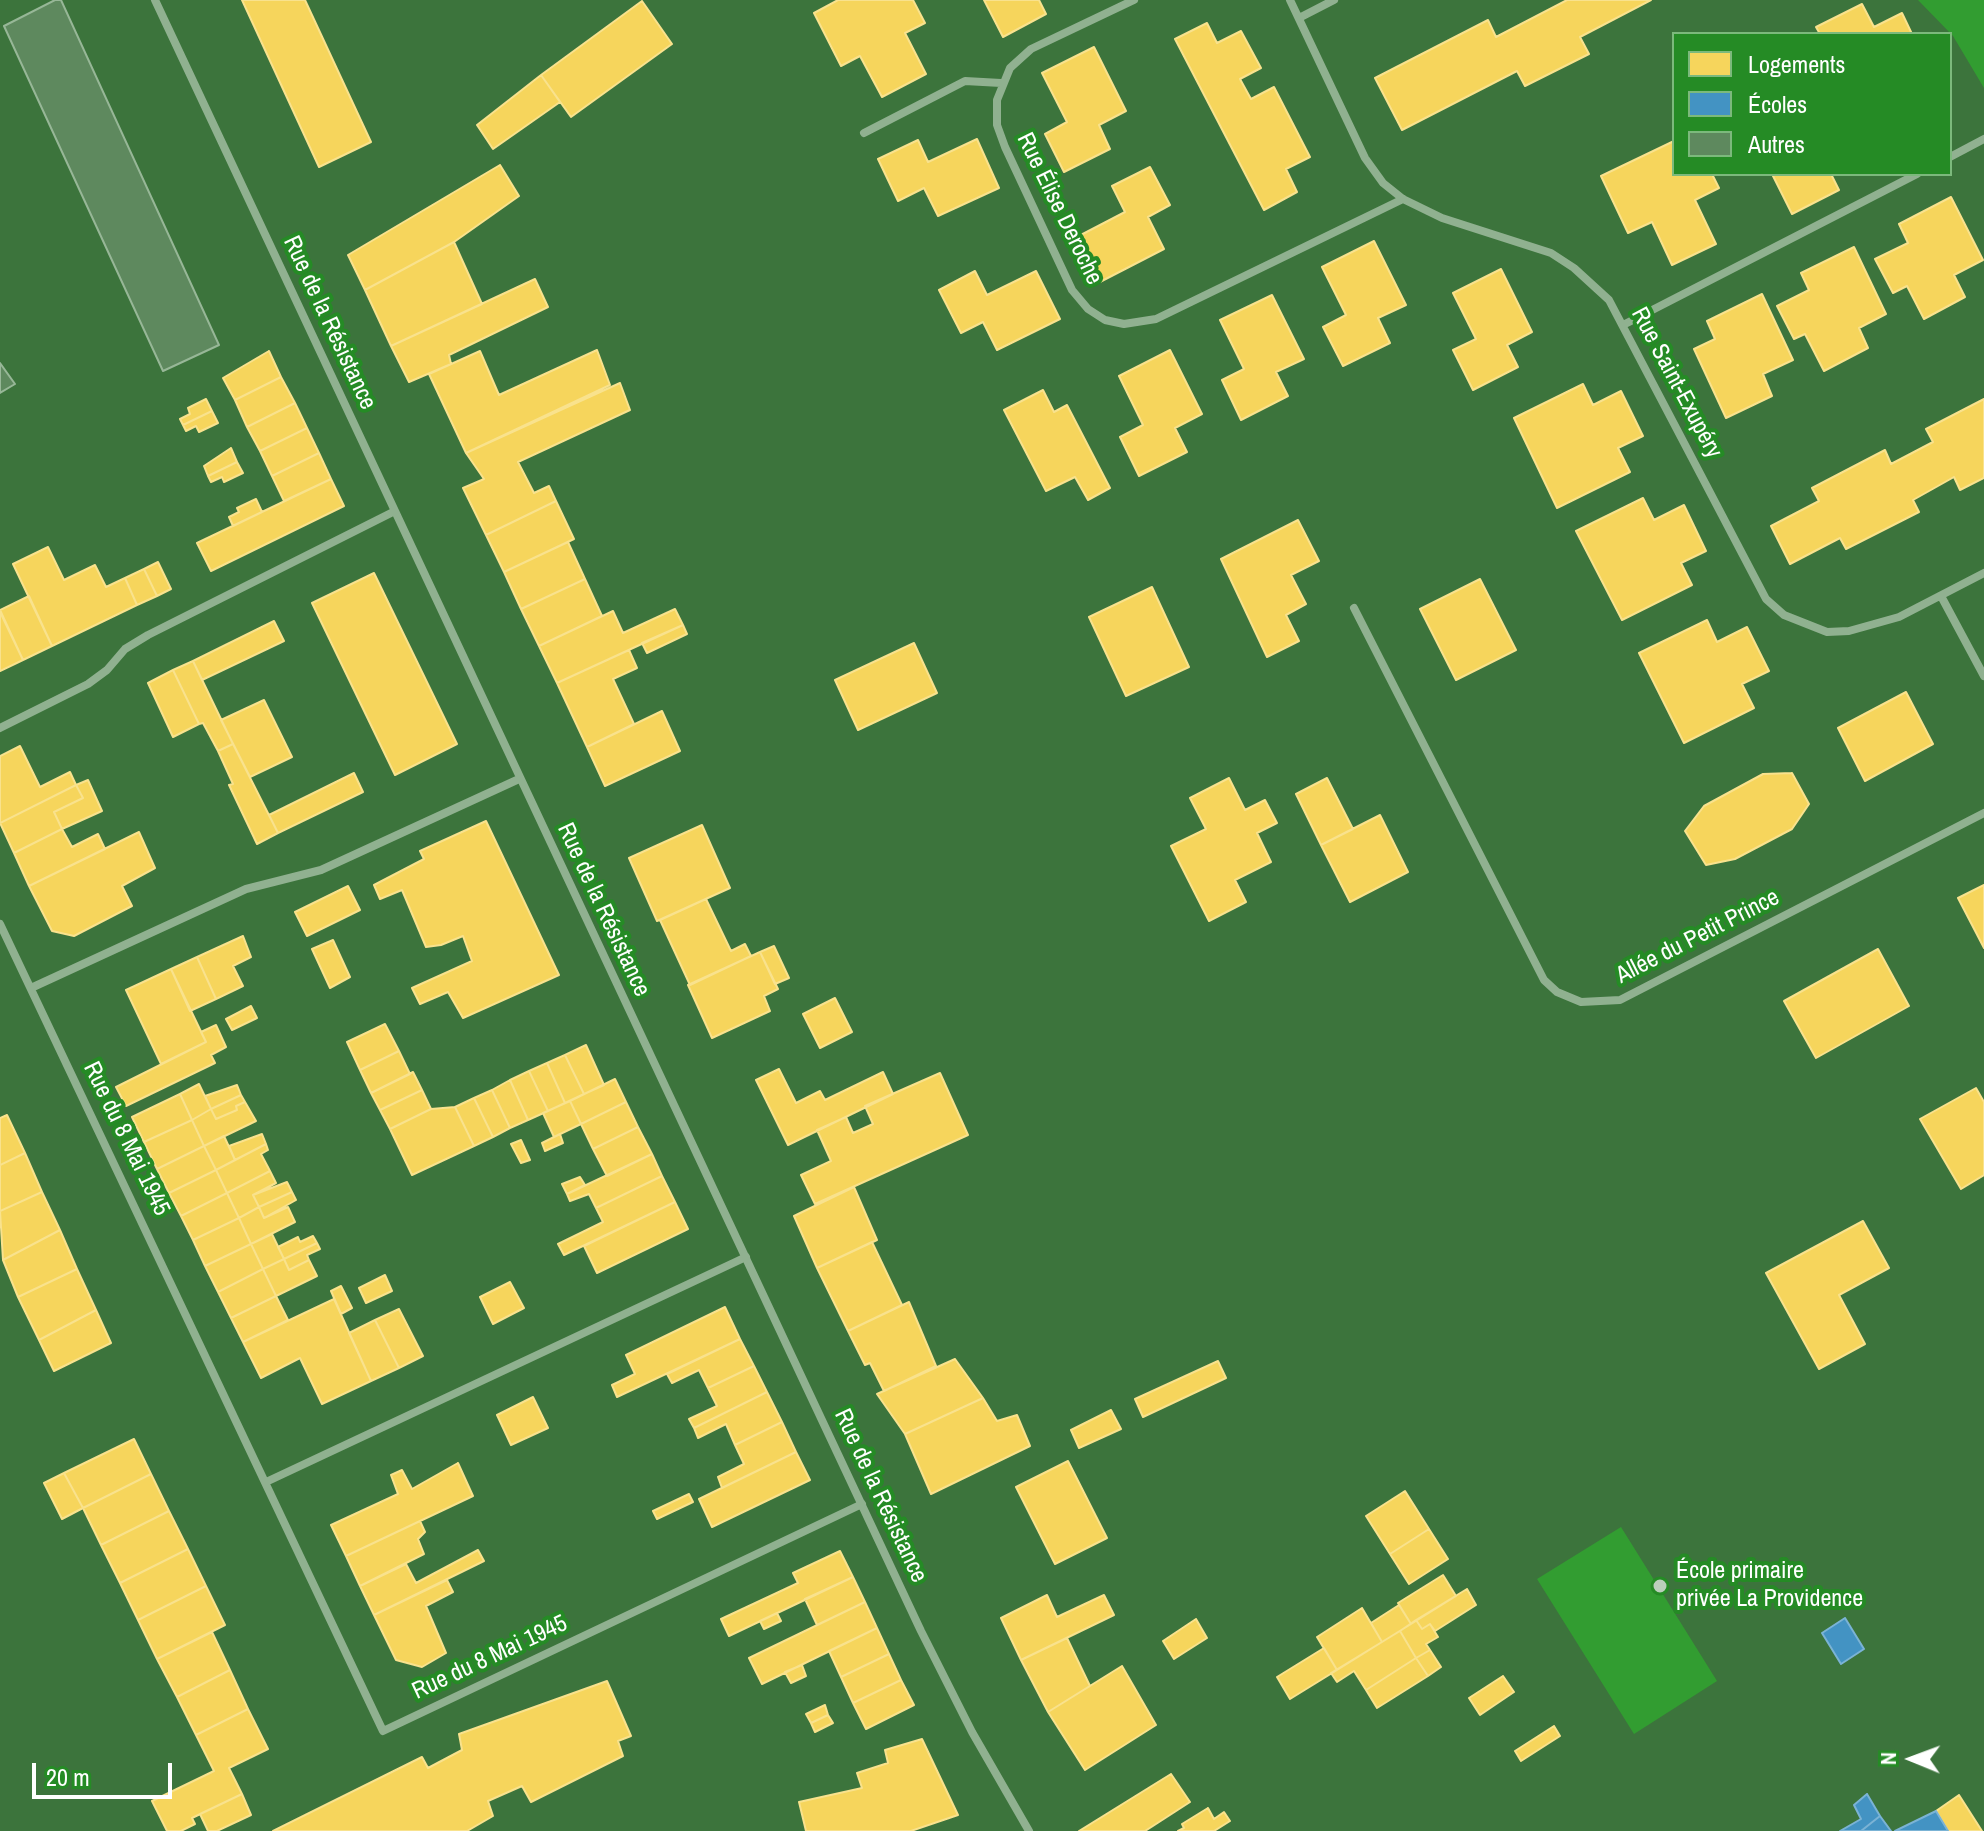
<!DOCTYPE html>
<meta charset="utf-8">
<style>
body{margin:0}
#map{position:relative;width:1984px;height:1831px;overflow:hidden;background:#3c743c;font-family:"Archivo Narrow",sans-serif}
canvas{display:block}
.legend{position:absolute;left:1672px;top:32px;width:280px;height:144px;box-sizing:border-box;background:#258b25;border:2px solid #7cb97c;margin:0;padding:10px 14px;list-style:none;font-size:24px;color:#fff}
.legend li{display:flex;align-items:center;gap:16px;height:40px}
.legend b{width:40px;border:2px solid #7cb97c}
.north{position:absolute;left:1872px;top:1719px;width:80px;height:80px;-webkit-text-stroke:6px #258b25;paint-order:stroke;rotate:271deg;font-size:22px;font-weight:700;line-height:32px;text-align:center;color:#fff}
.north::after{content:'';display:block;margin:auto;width:28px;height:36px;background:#fff;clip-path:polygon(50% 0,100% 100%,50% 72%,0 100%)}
.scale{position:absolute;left:32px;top:1763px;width:140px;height:36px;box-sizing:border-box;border:4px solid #fff;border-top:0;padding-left:10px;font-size:24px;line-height:28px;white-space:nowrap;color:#fff;-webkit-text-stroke:6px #258b25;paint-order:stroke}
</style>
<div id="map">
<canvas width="1984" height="1831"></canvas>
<ul class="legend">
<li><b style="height:22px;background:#f6d55c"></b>Logements</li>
<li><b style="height:22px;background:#4393c3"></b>Écoles</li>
<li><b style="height:22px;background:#5e895e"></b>Autres</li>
</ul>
<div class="north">N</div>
<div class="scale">20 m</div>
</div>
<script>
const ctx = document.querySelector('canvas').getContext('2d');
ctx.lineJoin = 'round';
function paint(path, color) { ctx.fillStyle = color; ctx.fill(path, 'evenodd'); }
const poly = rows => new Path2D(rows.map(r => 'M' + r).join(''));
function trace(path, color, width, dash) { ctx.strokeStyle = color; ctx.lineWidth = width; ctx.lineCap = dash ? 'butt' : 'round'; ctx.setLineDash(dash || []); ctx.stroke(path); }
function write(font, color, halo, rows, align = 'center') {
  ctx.font = font + ' "Archivo Narrow",sans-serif'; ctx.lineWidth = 8; ctx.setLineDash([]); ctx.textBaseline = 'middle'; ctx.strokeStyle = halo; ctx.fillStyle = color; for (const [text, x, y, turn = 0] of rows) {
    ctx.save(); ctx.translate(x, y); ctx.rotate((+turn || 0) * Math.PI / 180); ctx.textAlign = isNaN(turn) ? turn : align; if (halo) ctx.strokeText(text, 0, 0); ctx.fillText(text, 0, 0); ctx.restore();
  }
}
const green = poly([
 [1918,0,1984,0,1984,88,1953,36],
 [1621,1527,1717,1681,1634,1734,1537,1579]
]);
const homes = poly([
 [242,0,305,0,371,142,319,167,242,0],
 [838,0,913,0,925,23,905,33,926,74,882,97,860,56,841,66,814,13,838,0],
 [984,0,1039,0,1046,14,1003,37,984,0],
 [1567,0,1651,0,1580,37,1589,54,1525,86,1517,71,1402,130,1375,78,1488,20,1496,37,1567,0],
 [642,1,672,44,571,117,541,75,642,1],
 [1862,4,1874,27,1902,13,1912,34,1820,34,1816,27,1862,4],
 [1207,23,1217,43,1241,31,1261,68,1240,79,1251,99,1274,87,1310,157,1286,169,1297,192,1264,210,1175,39,1207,23],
 [1094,47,1126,111,1099,125,1110,149,1064,172,1045,134,1067,122,1042,73,1094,47],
 [541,75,560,102,493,149,477,125,541,75],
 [977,139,999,188,938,216,924,188,898,201,878,159,918,140,928,162,977,139],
 [1674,141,1674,174,1712,174,1719,188,1695,200,1716,244,1672,265,1652,222,1628,233,1601,176,1674,141],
 [500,165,519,196,454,242,365,290,348,255,500,165],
 [1150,167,1170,205,1148,217,1164,249,1098,283,1075,238,1125,212,1112,186,1150,167],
 [1772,174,1831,174,1839,190,1792,214,1772,174],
 [1951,197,1983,260,1954,275,1965,297,1924,319,1907,286,1893,293,1875,259,1908,243,1899,224,1951,197],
 [1374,241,1406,305,1378,318,1390,343,1343,366,1323,327,1346,315,1322,267,1374,241],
 [454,242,482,304,391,346,365,290,454,242],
 [1854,247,1886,314,1859,328,1868,348,1824,371,1805,334,1794,339,1777,306,1809,290,1801,273,1854,247],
 [1501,269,1532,332,1507,345,1518,367,1473,390,1453,350,1476,339,1453,293,1501,269],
 [975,271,987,295,1036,271,1060,319,997,350,983,322,961,333,939,290,975,271],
 [535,279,548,307,449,355,451,364,409,382,391,346,535,279],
 [1762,294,1793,360,1763,374,1772,396,1726,418,1694,349,1715,339,1707,321,1762,294],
 [1272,295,1304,359,1276,372,1288,396,1241,420,1222,380,1244,369,1220,320,1272,295],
 [597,350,610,385,466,453,429,374,480,351,499,395,597,350],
 [1170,350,1202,414,1175,428,1187,452,1139,476,1120,437,1143,425,1119,376,1170,350],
 [269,351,281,377,235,400,223,378,269,351],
 [281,377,295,403,247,427,235,400,281,377],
 [620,383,630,410,518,462,534,493,549,486,556,501,486,535,463,488,484,479,466,453,620,383],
 [1583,384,1593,405,1621,391,1643,436,1618,448,1630,472,1557,508,1514,418,1583,384],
 [1043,390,1054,412,1067,405,1110,488,1088,500,1075,477,1046,491,1004,410,1043,390],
 [206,399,212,411,183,425,180,419,190,414,188,408,206,399],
 [1984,399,1984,478,1960,490,1954,477,1913,500,1919,512,1846,549,1840,538,1790,564,1771,526,1819,501,1812,488,1885,450,1891,464,1933,442,1926,429,1984,399],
 [295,403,307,428,260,451,247,427,295,403],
 [212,411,218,423,199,432,196,426,186,431,183,425,212,411],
 [307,428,319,453,272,476,260,451,307,428],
 [231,448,237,462,208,476,204,466,231,448],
 [319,453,331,479,284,501,272,476,319,453],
 [237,462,243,473,224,482,222,477,211,482,208,476,237,462],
 [331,479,344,506,211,571,197,543,331,479],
 [1643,498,1654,520,1684,505,1706,551,1681,563,1692,585,1622,620,1576,531,1643,498],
 [256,499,262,512,233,526,229,517,239,512,237,508,256,499],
 [556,501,574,539,504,572,486,535,556,501],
 [1298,520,1319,561,1291,575,1306,604,1286,615,1299,641,1267,657,1221,559,1298,520],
 [568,542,585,579,521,609,504,572,568,542],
 [48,547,64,580,95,565,106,587,125,578,137,605,52,646,13,564,48,547],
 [158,562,171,589,157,596,144,569,158,562],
 [144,569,157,596,137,605,125,578,144,569],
 [374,573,457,744,395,775,312,603,374,573],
 [585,579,602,616,539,646,521,609,585,579],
 [1480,579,1516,650,1456,680,1420,609,1480,579],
 [1152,587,1189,667,1126,696,1089,617,1152,587],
 [29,596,52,646,23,660,0,610,29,596],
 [675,609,683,625,557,683,539,646,613,611,623,633,675,609],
 [0,612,23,660,0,671,0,612],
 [1707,620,1717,642,1747,627,1769,671,1742,684,1754,708,1684,743,1639,653,1707,620],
 [274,621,284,641,202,680,193,661,274,621],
 [683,625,687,634,647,653,642,643,683,625],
 [914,643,937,693,858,730,835,680,914,643],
 [629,650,637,668,613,679,634,724,587,747,557,683,629,650],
 [193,661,233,744,218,751,203,723,199,724,173,670,193,661],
 [173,670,199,724,173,737,148,683,173,670],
 [1906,692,1933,744,1865,781,1838,728,1906,692],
 [264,700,292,757,250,777,221,720,264,700],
 [662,711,680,751,605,786,587,747,662,711],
 [233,744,278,833,257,844,229,785,233,784,218,751,233,744],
 [20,746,40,787,70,772,76,785,0,823,0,756,20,746],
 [354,773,363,792,278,833,269,815,354,773],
 [1792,773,1809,804,1792,829,1735,859,1706,865,1685,831,1704,806,1763,774,1792,773],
 [1229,778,1245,810,1265,800,1277,823,1257,833,1271,862,1235,880,1246,902,1209,921,1171,846,1206,829,1190,798,1229,778],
 [1327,778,1353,829,1321,845,1296,794,1327,778],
 [88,780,102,811,62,829,54,812,83,798,76,785,88,780],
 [76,785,83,798,54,812,62,829,14,853,0,823,76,785],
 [1380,815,1408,872,1350,902,1321,845,1380,815],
 [486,821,559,975,463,1018,448,992,420,1004,412,988,472,961,463,936,441,945,426,947,402,890,380,899,374,885,424,859,420,851,486,821],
 [702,825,730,888,657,921,629,858,702,825],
 [62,829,72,847,98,834,105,849,29,886,14,853,62,829],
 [139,832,155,868,122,886,132,906,74,936,52,931,29,886,139,832],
 [1984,885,1984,948,1958,898,1984,885],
 [348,886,360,910,307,936,295,912,348,886],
 [706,899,731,951,745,944,751,956,690,985,660,920,706,899],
 [243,936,251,957,233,966,243,986,216,999,197,957,243,936],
 [333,940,350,977,330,988,312,949,333,940],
 [774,946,789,978,775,984,760,952,774,946],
 [1878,949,1909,1006,1816,1058,1784,1001,1878,949],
 [760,952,778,989,764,996,770,1011,712,1038,688,985,760,952],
 [197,957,216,999,190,1011,171,969,197,957],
 [171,969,206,1042,161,1064,126,990,171,969],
 [835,998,852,1032,820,1048,803,1014,835,998],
 [251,1006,257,1018,232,1030,226,1019,251,1006],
 [385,1024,399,1051,360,1070,347,1042,385,1024],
 [216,1025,226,1047,211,1055,215,1063,126,1106,116,1087,206,1042,201,1032,216,1025],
 [586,1045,604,1085,584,1094,565,1055,586,1045],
 [399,1051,410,1074,371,1093,360,1070,399,1051],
 [565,1055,584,1094,565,1103,547,1063,565,1055],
 [547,1063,565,1103,548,1111,529,1071,547,1063],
 [779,1069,796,1103,820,1091,825,1100,883,1072,893,1094,788,1145,756,1080,779,1069],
 [529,1071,548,1111,528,1120,510,1080,529,1071],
 [413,1072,422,1090,380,1110,371,1093,413,1072],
 [940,1073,968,1135,815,1204,801,1175,831,1161,817,1130,846,1117,853,1133,873,1124,865,1106,940,1073],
 [615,1079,626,1102,581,1124,570,1101,615,1079],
 [510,1080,528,1120,510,1128,492,1090,510,1080],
 [199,1084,211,1109,192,1120,180,1094,199,1084],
 [237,1085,241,1095,211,1109,205,1096,237,1085],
 [1976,1088,1984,1102,1984,1175,1961,1189,1920,1119,1976,1088],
 [422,1090,431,1109,390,1129,380,1110,422,1090],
 [492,1090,510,1128,493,1137,474,1098,492,1090],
 [180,1094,192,1120,144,1142,132,1117,180,1094],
 [241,1095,245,1102,236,1106,237,1110,216,1119,211,1109,241,1095],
 [474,1098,493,1137,474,1146,455,1107,474,1098],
 [570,1101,581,1124,554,1137,543,1113,570,1101],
 [245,1102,256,1121,204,1146,192,1120,211,1109,216,1119,237,1110,236,1106,245,1102],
 [626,1102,638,1127,593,1149,581,1124,626,1102],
 [455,1107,474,1146,412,1175,390,1129,431,1109,455,1107],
 [7,1115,25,1153,0,1165,0,1118,7,1115],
 [192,1120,204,1146,157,1169,144,1142,192,1120],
 [638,1127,652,1154,607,1176,593,1149,638,1127],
 [262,1134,266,1144,235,1160,229,1146,262,1134],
 [560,1134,563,1143,545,1151,542,1143,560,1134],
 [224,1136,235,1160,216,1170,204,1146,224,1136],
 [521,1140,530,1160,521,1163,511,1144,521,1140],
 [266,1144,268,1150,261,1154,270,1171,227,1193,216,1170,266,1144],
 [204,1146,216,1170,169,1193,157,1169,204,1146],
 [25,1153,42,1192,0,1211,0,1165,25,1153],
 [652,1154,662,1176,596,1208,589,1194,570,1201,567,1194,652,1154],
 [216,1170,227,1193,181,1216,169,1193,216,1170],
 [270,1171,276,1183,253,1195,259,1207,239,1218,227,1193,270,1171],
 [662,1176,675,1202,564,1255,558,1244,603,1222,596,1208,662,1176],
 [580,1177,585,1185,567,1194,562,1184,580,1177],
 [287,1182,292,1192,259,1207,253,1195,287,1182],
 [854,1187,877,1240,817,1268,794,1216,854,1187],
 [42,1192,60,1230,3,1260,0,1211,42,1192],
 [292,1192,296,1200,264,1218,259,1207,292,1192],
 [227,1193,239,1218,193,1240,181,1216,227,1193],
 [675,1202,688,1229,597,1273,584,1246,675,1202],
 [259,1207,264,1218,288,1207,295,1222,251,1244,239,1218,259,1207],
 [239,1218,251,1244,205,1266,193,1240,239,1218],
 [1863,1221,1889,1268,1839,1295,1865,1344,1819,1369,1766,1273,1863,1221],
 [60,1230,77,1269,18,1297,3,1260,60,1230],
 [272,1234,284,1259,263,1269,251,1244,272,1234],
 [313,1236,317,1243,284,1259,278,1247,298,1237,300,1242,313,1236],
 [872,1242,902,1305,848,1331,817,1268,872,1242],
 [317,1243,320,1249,307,1255,309,1260,289,1270,284,1259,317,1243],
 [251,1244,263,1269,218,1292,205,1266,251,1244],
 [284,1259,289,1270,309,1260,317,1276,276,1296,263,1269,284,1259],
 [77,1269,96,1310,39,1340,18,1297,77,1269],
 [263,1269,276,1296,231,1318,218,1292,263,1269],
 [385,1275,392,1291,366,1303,359,1288,385,1275],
 [510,1282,524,1308,493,1324,480,1297,510,1282],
 [341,1286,352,1308,341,1314,331,1291,341,1286],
 [276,1296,288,1320,243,1342,231,1318,276,1296],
 [334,1299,371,1381,322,1404,300,1358,261,1378,243,1342,334,1299],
 [909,1302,936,1366,884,1391,870,1363,865,1365,848,1331,909,1302],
 [725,1307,740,1339,617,1397,612,1385,635,1374,626,1355,725,1307],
 [399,1309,423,1356,399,1368,375,1320,399,1309],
 [96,1310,111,1343,54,1371,39,1340,96,1310],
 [375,1320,399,1368,371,1381,349,1333,375,1320],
 [740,1339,754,1366,708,1388,699,1370,672,1383,667,1374,740,1339],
 [955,1359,983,1398,905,1434,877,1394,955,1359],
 [1218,1361,1226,1378,1143,1417,1135,1399,1218,1361],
 [754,1366,767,1392,694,1428,689,1419,717,1406,708,1388,754,1366],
 [767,1392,782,1422,735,1445,726,1424,698,1438,694,1428,767,1392],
 [533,1397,548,1428,511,1445,497,1415,533,1397],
 [983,1398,997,1421,1017,1415,1030,1446,931,1494,905,1434,983,1398],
 [1111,1410,1121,1429,1079,1448,1071,1430,1111,1410],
 [782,1422,796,1452,722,1488,718,1477,744,1464,735,1445,782,1422],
 [134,1439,151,1474,83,1508,64,1473,134,1439],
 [796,1452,810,1480,712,1527,699,1499,796,1452],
 [1068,1461,1107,1538,1055,1564,1016,1487,1068,1461],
 [458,1463,473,1496,346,1556,331,1525,398,1494,391,1475,402,1470,412,1489,458,1463],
 [64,1473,83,1508,62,1519,44,1483,64,1473],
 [151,1474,169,1511,101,1545,83,1508,151,1474],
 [1405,1491,1429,1529,1390,1554,1366,1516,1405,1491],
 [689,1494,693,1502,657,1519,653,1511,689,1494],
 [169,1511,188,1549,120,1583,101,1545,169,1511],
 [420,1521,425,1532,418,1539,424,1554,360,1586,346,1556,420,1521],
 [1429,1529,1448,1559,1409,1584,1390,1554,1429,1529],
 [188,1549,206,1586,138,1620,120,1583,188,1549],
 [478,1550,484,1561,374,1615,360,1586,406,1564,416,1583,478,1550],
 [840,1551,853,1577,729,1636,721,1619,798,1583,793,1573,840,1551],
 [1443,1575,1456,1596,1411,1624,1398,1603,1443,1575],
 [853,1577,865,1602,817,1625,805,1599,853,1577],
 [447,1580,453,1592,426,1606,446,1653,422,1667,396,1660,374,1615,447,1580],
 [206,1586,225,1625,157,1659,138,1620,206,1586],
 [1467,1589,1476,1605,1435,1631,1430,1624,1422,1629,1416,1620,1467,1589],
 [1047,1595,1057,1617,1104,1595,1114,1615,1021,1660,1001,1618,1047,1595],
 [865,1602,877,1628,762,1684,749,1658,865,1602],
 [1399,1605,1411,1624,1382,1642,1371,1623,1399,1605],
 [1362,1608,1382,1642,1337,1670,1317,1637,1362,1608],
 [777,1613,781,1621,764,1629,760,1621,777,1613],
 [1196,1619,1207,1638,1174,1659,1163,1641,1196,1619],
 [1416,1620,1422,1629,1430,1624,1438,1637,1426,1644,1430,1650,1416,1658,1400,1631,1416,1620],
 [877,1628,889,1654,841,1677,829,1651,877,1628],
 [1400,1631,1416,1658,1366,1690,1354,1671,1337,1682,1331,1673,1400,1631],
 [212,1632,230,1670,177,1697,157,1659,212,1632],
 [1067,1638,1090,1686,1048,1712,1021,1660,1067,1638],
 [1324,1648,1337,1670,1290,1699,1277,1677,1324,1648],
 [1430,1650,1441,1667,1428,1676,1416,1658,1430,1650],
 [889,1654,901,1680,853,1703,841,1677,889,1654],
 [1416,1658,1428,1676,1377,1708,1366,1690,1416,1658],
 [802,1665,806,1676,791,1683,785,1672,802,1665],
 [1122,1666,1156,1725,1085,1770,1048,1712,1122,1666],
 [230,1670,248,1709,196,1735,177,1697,230,1670],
 [1503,1676,1514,1692,1480,1715,1469,1698,1503,1676],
 [901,1680,914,1705,866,1729,853,1703,901,1680],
 [607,1681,631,1736,618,1741,623,1756,531,1802,522,1786,488,1801,493,1816,467,1831,273,1831,422,1757,428,1768,462,1750,459,1734,607,1681],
 [825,1705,828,1715,811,1723,806,1714,825,1705],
 [248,1709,268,1749,229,1768,242,1794,192,1818,195,1824,181,1831,167,1831,152,1801,214,1771,196,1735,248,1709],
 [828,1715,833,1723,815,1732,811,1723,828,1715],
 [1554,1726,1560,1736,1521,1761,1515,1751,1554,1726],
 [922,1739,958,1815,911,1831,806,1831,799,1802,862,1788,857,1773,888,1763,885,1750,922,1739],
 [1171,1774,1190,1802,1156,1824,1145,1831,1079,1831,1171,1774],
 [242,1794,251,1815,217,1831,208,1831,200,1814,242,1794],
 [1959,1795,1982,1831,1948,1831,1936,1811,1959,1795],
 [1208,1808,1214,1819,1224,1812,1230,1821,1214,1831,1178,1831,1184,1828,1182,1824,1208,1808]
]);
const schools = poly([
 [1845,1618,1864,1649,1841,1664,1822,1633,1845,1618],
 [1867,1794,1880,1816,1861,1831,1840,1831,1861,1819,1854,1805,1867,1794],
 [1936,1811,1948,1831,1895,1831,1936,1811],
 [1880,1816,1891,1831,1861,1831,1880,1816]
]);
const building = poly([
 [55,0,61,0,219,345,163,371,4,26,55,0],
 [0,363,15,384,0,393,0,363]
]);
const street = poly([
 [155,0,921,1631,972,1732,1029,1831],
 [1134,0,1031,49,1010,68,997,100,997,125,1005,147,1072,290,1088,309,1105,320,1124,324,1156,319,1403,199],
 [1290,0,1365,158,1383,183,1403,199,1442,218,1551,253,1574,268,1609,300,1766,599,1784,615,1827,632,1849,631,1899,617,1984,573],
 [1299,18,1334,0],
 [864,133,965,81,1001,83],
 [1950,157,1984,139],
 [1625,324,1917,174],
 [1941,596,1984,676],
 [1354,608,1544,980,1557,992,1581,1002,1620,1000,1984,813],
 [0,728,88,684,107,670,125,649,148,635,395,511],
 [0,924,383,1731,862,1504],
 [31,988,246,889,321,870,519,779],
 [266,1482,746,1257]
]);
const markers = [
 [1660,1586,8,"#bbcebb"]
];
const streetNames = [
 ["Rue Élise Deroche",1059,209,64],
 ["Rue de la Résistance",329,323,65],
 ["Rue Saint-Exupéry",1676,383,62],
 ["Rue de la Résistance",603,910,65],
 ["Allée du Petit Prince",1698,937,-27],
 ["Rue du 8 Mai 1945",126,1139,64],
 ["Rue de la Résistance",880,1496,65],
 ["Rue du 8 Mai 1945",490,1658,-25]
];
const poiNames = [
 ["École primaire",1676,1572],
 ["privée La Providence",1676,1600]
];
paint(green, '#329d31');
paint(homes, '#f6d55c');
trace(homes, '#f9e28d', 2);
paint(schools, '#4393c3');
trace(schools, '#7bb3d5', 2);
paint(building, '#5e895e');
trace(building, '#97b797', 2);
trace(street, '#90b190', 8);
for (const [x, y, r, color] of markers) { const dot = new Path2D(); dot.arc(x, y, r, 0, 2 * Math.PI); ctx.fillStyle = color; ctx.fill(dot); trace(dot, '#258b25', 3); }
write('24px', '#fff', '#258b25', streetNames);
write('24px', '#fff', '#258b25', poiNames, 'left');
</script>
